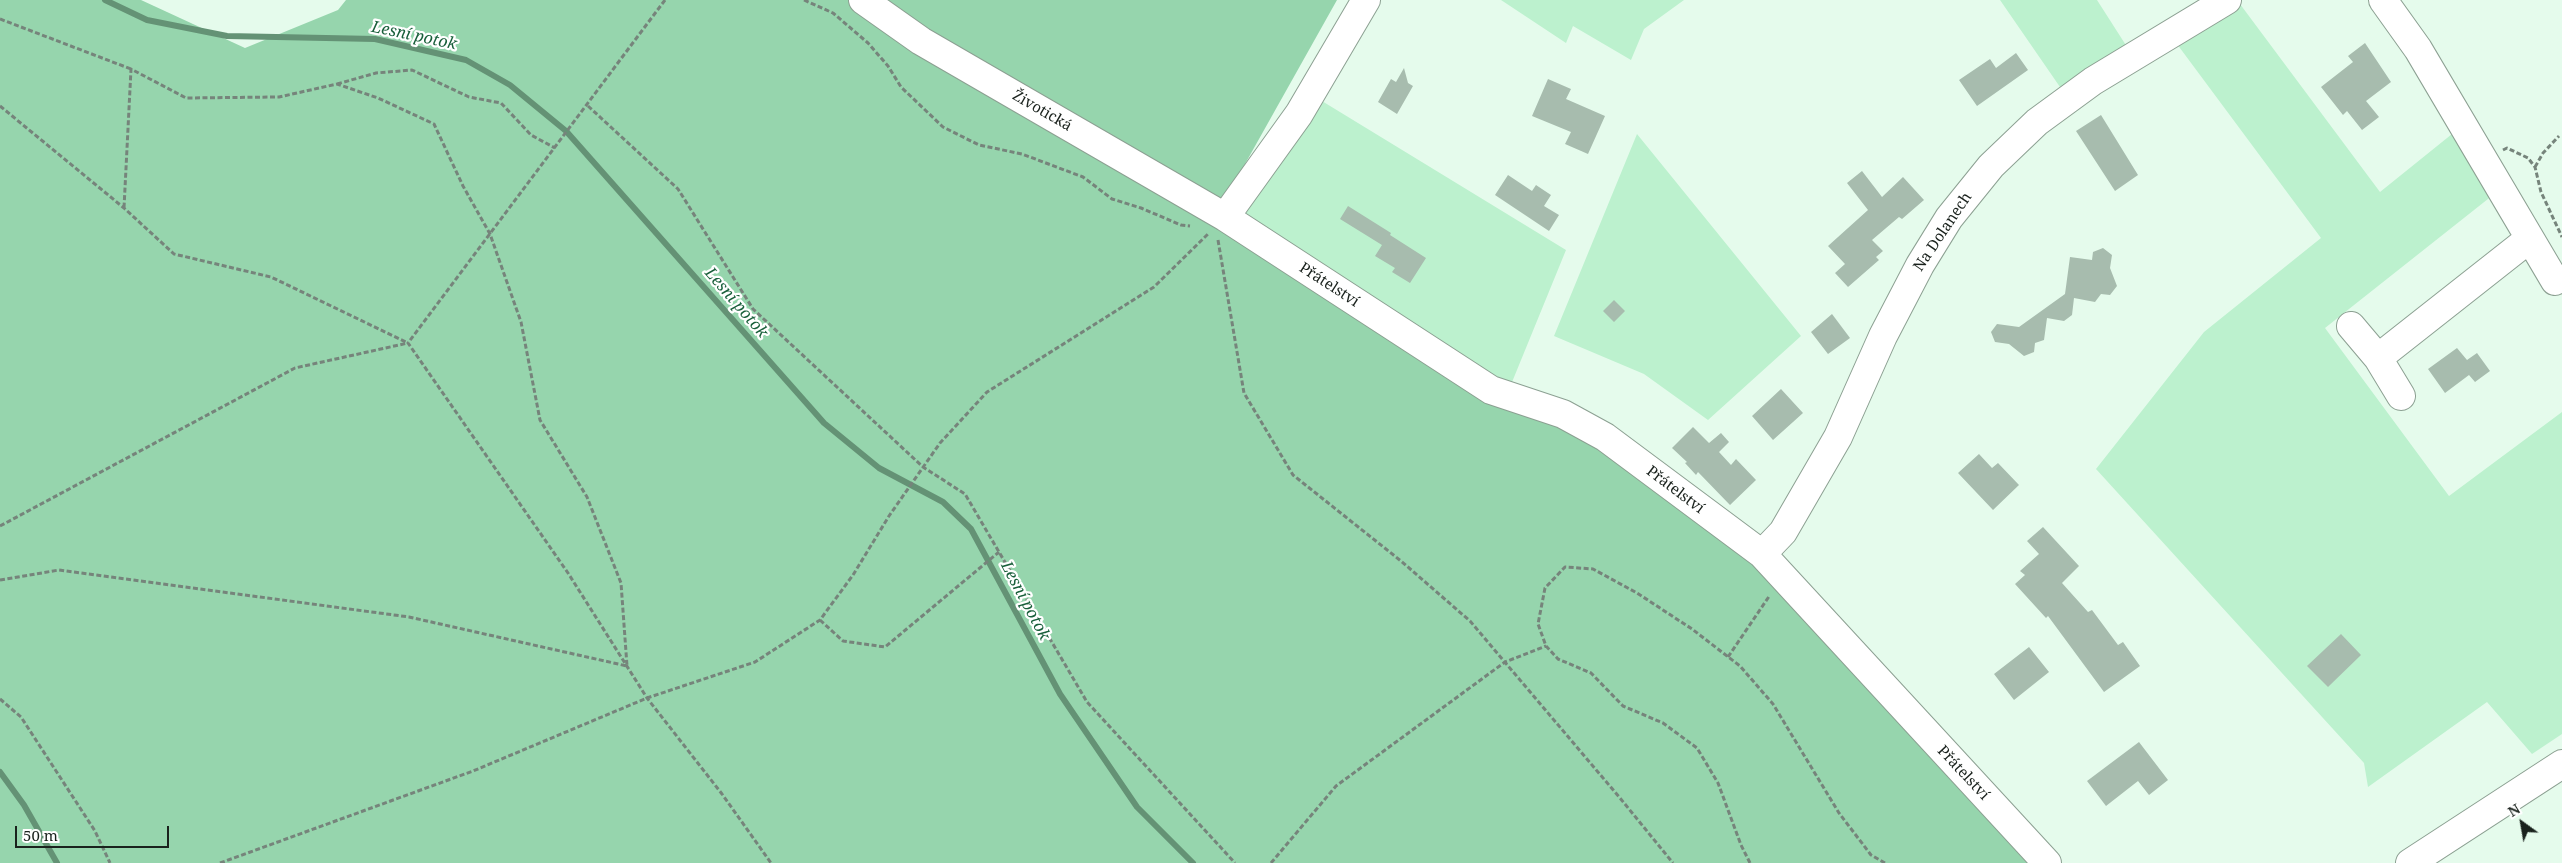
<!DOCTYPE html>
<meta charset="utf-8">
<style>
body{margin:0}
#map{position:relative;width:2562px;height:863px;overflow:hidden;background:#e5fbec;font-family:"Noto Serif",serif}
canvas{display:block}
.north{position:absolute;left:2497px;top:798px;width:50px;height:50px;-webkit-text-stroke:4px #fff;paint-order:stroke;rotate:328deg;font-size:14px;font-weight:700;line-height:20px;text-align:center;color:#1a221d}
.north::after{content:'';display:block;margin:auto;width:18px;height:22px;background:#1a221d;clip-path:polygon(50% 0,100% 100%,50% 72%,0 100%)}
.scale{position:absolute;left:15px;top:826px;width:154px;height:22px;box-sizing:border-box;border:2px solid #1a221d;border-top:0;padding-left:6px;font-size:15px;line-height:18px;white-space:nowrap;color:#1a221d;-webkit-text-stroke:4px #fff;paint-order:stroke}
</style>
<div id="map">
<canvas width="2562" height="863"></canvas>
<div class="north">N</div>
<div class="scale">50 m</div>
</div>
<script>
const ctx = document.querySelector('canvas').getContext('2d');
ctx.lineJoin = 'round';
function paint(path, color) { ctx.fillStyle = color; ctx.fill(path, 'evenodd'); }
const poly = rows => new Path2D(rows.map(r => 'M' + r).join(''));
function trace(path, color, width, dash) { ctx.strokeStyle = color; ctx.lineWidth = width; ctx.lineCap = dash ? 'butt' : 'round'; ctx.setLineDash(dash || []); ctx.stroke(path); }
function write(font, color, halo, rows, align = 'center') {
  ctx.font = font + ' "Noto Serif",serif'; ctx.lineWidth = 4.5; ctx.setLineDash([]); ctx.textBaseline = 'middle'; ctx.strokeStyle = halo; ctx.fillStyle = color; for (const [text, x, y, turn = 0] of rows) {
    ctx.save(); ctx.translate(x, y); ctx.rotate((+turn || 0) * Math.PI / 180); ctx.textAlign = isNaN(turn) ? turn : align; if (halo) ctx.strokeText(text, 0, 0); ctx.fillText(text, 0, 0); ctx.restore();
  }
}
const green = poly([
 [1501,0,1684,0,1644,29,1631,60,1573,26,1566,43],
 [2000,0,2097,0,2129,50,2060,87],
 [2237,0,2380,192,2452,134,2493,195,2325,328,2449,496,2562,412,2562,734,2532,754,2487,702,2368,787,2364,763,2096,469,2204,332,2321,238,2174,40],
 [1317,98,1566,250,1510,387,1242,213],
 [1637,134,1801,336,1708,420,1644,374,1554,336]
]);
const forest = poly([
 [0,0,141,0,245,48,338,10,346,0,1337,0,1213,221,1557,417,1765,568,2040,863,0,863]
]);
const stream = poly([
 [105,0,147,20,227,36,375,39,466,60,510,85,566,131,824,423,879,468,943,502,971,529,1060,694,1137,807,1193,863],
 [0,772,24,805,57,863]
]);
const building = poly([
 [2365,43,2391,82,2366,101,2379,117,2362,130,2347,111,2343,115,2321,87,2353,62,2348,56],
 [2016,53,2028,70,1977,106,1959,80,1990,59,1996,68],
 [1404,68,1408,83,1413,86,1397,114,1378,102,1391,79,1396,82],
 [1548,79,1571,89,1566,99,1605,116,1588,154,1565,144,1571,132,1532,116],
 [2101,115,2138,175,2115,191,2076,131],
 [1862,171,1882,197,1903,177,1924,200,1902,219,1899,217,1872,240,1883,251,1876,257,1879,260,1848,287,1835,273,1845,264,1828,246,1868,210,1847,183],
 [1508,175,1532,191,1536,185,1551,195,1544,206,1559,215,1549,231,1495,195],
 [1348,206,1391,233,1390,235,1426,258,1410,283,1392,272,1395,268,1375,256,1382,245,1340,219],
 [2103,248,2112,255,2110,268,2117,286,2110,295,2101,294,2095,302,2074,298,2072,315,2064,321,2047,318,2044,340,2035,343,2034,352,2024,356,2009,344,1995,342,1991,332,1997,324,2019,327,2065,294,2070,257,2092,260,2093,252],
 [1614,300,1625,311,1614,322,1603,311],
 [1832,314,1850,338,1828,354,1811,332],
 [2457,348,2467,360,2477,353,2490,371,2475,382,2469,375,2445,393,2428,369],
 [1781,389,1803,413,1773,440,1752,416],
 [1693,427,1709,443,1721,433,1729,442,1719,452,1731,465,1736,459,1756,480,1730,505,1698,472,1696,475,1685,463,1687,462,1672,448],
 [1979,454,1992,468,1998,463,2019,485,1993,510,1958,473],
 [2043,527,2079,566,2062,583,2088,612,2092,610,2118,645,2123,642,2140,666,2104,692,2048,616,2046,618,2015,584,2025,575,2020,571,2039,554,2027,541],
 [2341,634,2361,655,2328,687,2307,666],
 [2029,647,2049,672,2014,700,1994,674],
 [2139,742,2168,780,2149,795,2138,781,2106,806,2087,781]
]);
const path = poly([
 [665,0,408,343,568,573,647,698,722,794,771,863],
 [804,0,833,13,868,43,888,66,901,87,943,127,979,145,1022,154,1083,177,1112,199,1141,208,1181,225,1190,226],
 [0,19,131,69],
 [337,84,376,73,412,70,469,97,501,103,531,135,555,148],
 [0,106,124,208,174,254,271,277,408,343],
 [588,106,678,189,753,309,923,467,965,494,1087,702,1235,863],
 [2503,150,2507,148,2528,158,2535,167,2541,192,2562,237],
 [2535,167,2543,153,2559,136],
 [1218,240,1244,393,1293,475,1401,561,1470,621,1620,798,1673,863],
 [0,526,295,368,408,343],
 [0,580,59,570,409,617,627,666,621,583,587,497,540,420,521,322,490,234,463,186,434,124,378,98,337,84,279,97,186,98,131,69,124,208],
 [820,620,843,641,885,647,999,552],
 [1728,657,1770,595],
 [0,699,21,717,95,831,110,863],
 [220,863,473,771,647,698,755,662,820,620,853,575,889,516,940,443,987,392,1154,287,1208,234],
 [1271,863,1336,786,1505,662,1546,646],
 [1750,863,1741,845,1718,783,1697,748,1663,723,1623,706,1591,673,1558,659,1546,646,1538,624,1545,588,1565,567,1593,569,1637,593,1692,629,1740,666,1773,704,1839,813,1871,855,1885,863]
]);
const minor = poly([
 [863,0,921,41,1225,217,1491,390,1563,414,1605,437,1762,554,2047,863],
 [2383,0,2418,49,2555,281],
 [1225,217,1299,114,1366,0],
 [2351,326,2378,358,2529,239],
 [2378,358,2401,396],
 [1762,554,1783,532,1838,437,1883,336,1920,265,1949,218,1991,166,2037,122,2093,81,2227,0],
 [2410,863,2562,764]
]);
const streetNames = [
 ["Životická",1042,111,30],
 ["Na Dolanech",1943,232,-56],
 ["Přátelství",1329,285,33],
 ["Přátelství",1675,490,37],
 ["Přátelství",1963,773,47]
];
const waterNames = [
 ["Lesní potok",414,36,12],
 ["Lesní potok",736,303,49],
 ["Lesní potok",1025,601,62]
];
paint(green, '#bcf1ce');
paint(forest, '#96d5ad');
trace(stream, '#649275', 6);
paint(building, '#a7bcae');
trace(minor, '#8ca092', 30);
trace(path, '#76847b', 3, [5, 2.5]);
trace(minor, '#fff', 28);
write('15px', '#1a221d', '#fff', streetNames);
write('italic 16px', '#185f3a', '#fff', waterNames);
</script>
